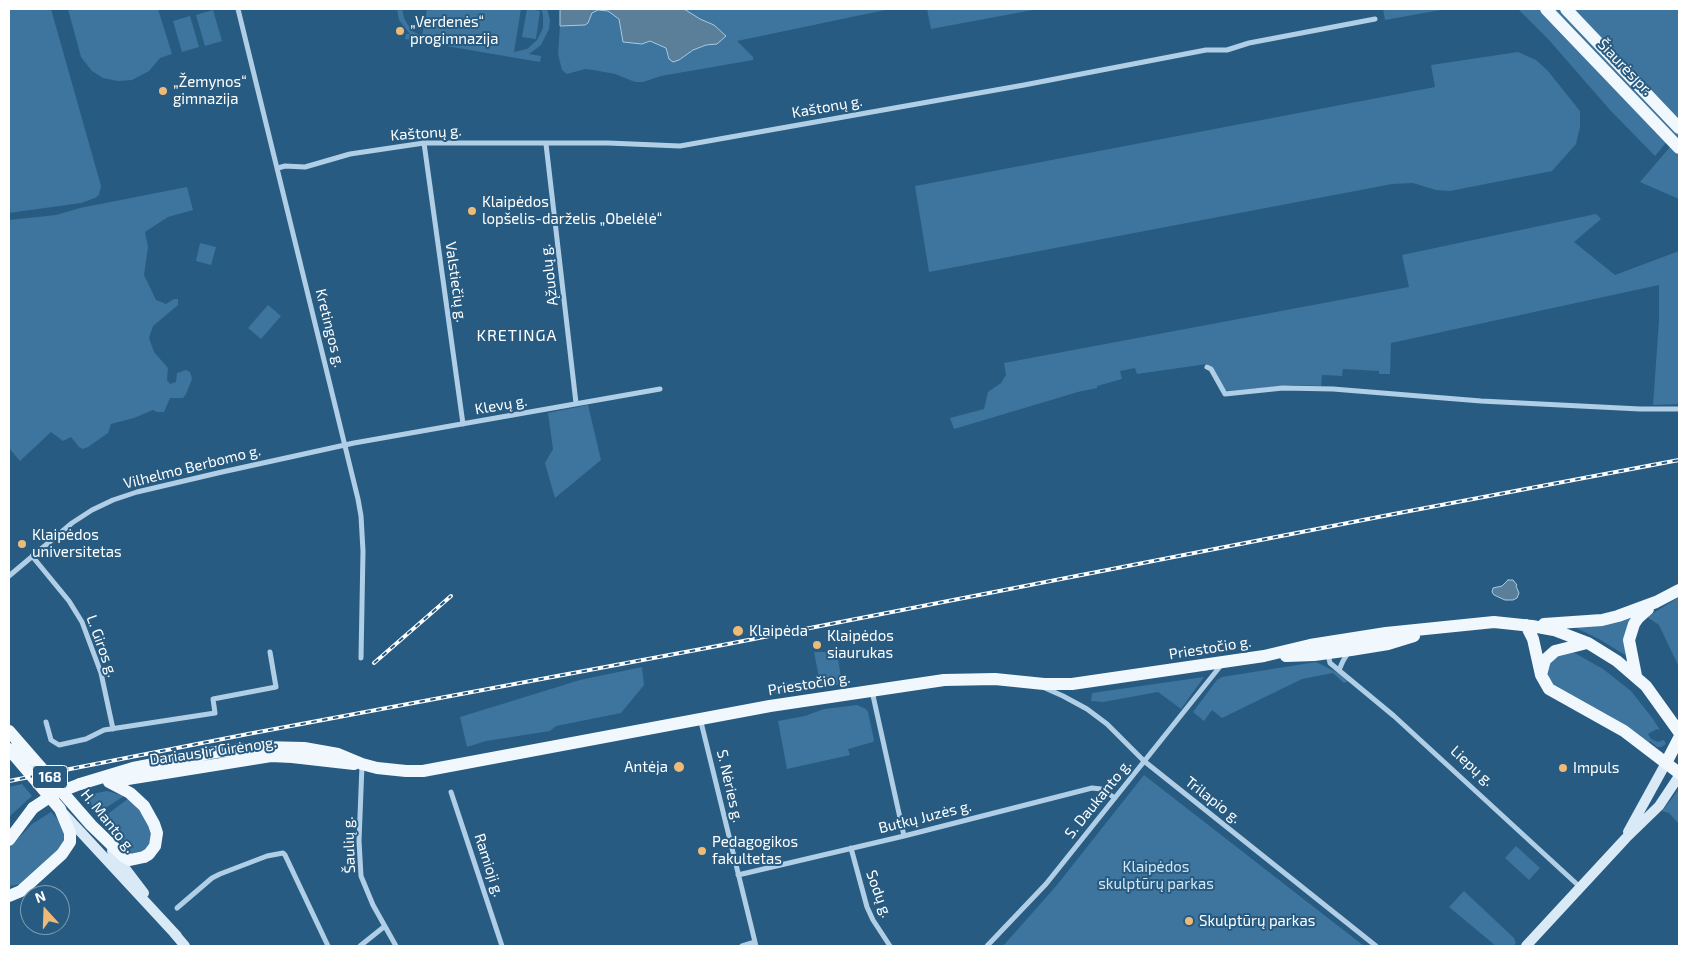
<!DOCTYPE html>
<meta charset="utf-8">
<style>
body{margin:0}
#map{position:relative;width:1688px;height:955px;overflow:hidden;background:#285b81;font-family:"Exo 2",sans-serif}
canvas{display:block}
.frame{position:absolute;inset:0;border:10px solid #fff;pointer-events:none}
.north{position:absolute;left:20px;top:885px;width:50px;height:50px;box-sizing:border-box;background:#285b81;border:1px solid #7e9db3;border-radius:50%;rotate:340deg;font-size:14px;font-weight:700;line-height:20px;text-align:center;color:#fff}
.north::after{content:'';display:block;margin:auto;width:18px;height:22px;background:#edbb76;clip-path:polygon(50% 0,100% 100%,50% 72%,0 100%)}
</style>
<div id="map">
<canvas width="1688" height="955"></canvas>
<div class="frame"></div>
<div class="north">N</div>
</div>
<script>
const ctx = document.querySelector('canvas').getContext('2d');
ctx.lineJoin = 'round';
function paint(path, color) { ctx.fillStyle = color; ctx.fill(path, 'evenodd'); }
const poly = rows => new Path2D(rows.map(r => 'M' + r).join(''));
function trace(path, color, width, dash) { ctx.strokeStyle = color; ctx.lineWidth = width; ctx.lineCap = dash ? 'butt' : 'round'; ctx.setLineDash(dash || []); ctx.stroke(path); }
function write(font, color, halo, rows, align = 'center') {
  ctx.font = font + ' "Exo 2",sans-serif'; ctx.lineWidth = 4; ctx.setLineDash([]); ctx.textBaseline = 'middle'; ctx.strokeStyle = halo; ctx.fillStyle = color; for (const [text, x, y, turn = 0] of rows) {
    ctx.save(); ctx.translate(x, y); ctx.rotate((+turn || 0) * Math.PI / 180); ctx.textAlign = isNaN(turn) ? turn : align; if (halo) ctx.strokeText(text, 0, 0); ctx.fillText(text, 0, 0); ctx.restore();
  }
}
const green = poly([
 [9,9,51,9,101,186,99,195,95,198,81,203,9,213],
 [68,9,158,9,172,54,160,58,149,71,132,80,118,81,103,78,92,71,81,57],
 [397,9,402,9,404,18,408,25,414,32,422,36,427,9,521,9,514,52,527,49,537,40,543,28,543,14,541,9,547,9,550,20,549,29,541,45,529,54,541,56,540,62,405,39,406,34,410,34,399,20],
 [527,9,540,11,536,39,522,37],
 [684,9,890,9,737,41,753,57,753,60,661,76,643,82,635,82,615,74,593,70,585,69,567,74,562,70,558,54,560,26,585,25,588,23,592,14,598,10,608,11,619,19,621,33,642,44,650,41,666,48,669,59,679,60,693,50,706,45,717,44,714,25,700,19],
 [927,9,1038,9,931,29],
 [1383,9,1446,9,1385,20],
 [1518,9,1539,9,1666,143,1655,156,1610,110,1549,40],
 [1552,9,1559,9,1649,102,1679,135,1679,142],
 [1574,9,1679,9,1679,120],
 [213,10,222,41,205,46,196,15],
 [190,16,199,47,182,52,173,21],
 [1518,52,1536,60,1548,71,1580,111,1580,127,1576,144,1552,171,1450,191,1436,190,1413,183,1392,184,929,272,915,186,1435,87,1431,65],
 [1670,147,1679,156,1679,199,1640,182],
 [187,187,193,210,168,217,145,232,148,247,144,275,156,300,166,304,174,299,178,299,178,305,153,326,149,338,154,352,168,368,167,380,170,384,176,382,177,373,186,370,190,372,192,379,186,394,183,398,170,398,164,412,157,412,153,410,134,418,111,424,108,433,88,447,83,449,79,447,71,437,63,441,51,432,20,461,9,448,9,220,56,215,80,208],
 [1596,214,1601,219,1574,242,1615,275,1679,251,1679,404,1653,405,1659,321,1659,285,1391,343,1390,374,1379,374,1379,371,1343,369,1342,376,1322,375,1321,386,1293,385,1228,391,1224,389,1216,373,1211,366,1207,364,1137,374,1135,368,1120,371,1122,379,1097,386,1097,388,1078,392,954,429,950,418,984,409,988,392,1001,383,1006,375,1004,363,1409,287,1402,255],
 [200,243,216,247,211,265,196,261],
 [268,305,281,316,261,339,248,328],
 [588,405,601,460,555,498,545,463,553,449,548,413],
 [1679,597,1679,667,1659,625,1647,617],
 [1631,616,1625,655,1599,639,1570,625],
 [814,652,837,652,842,684,821,688],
 [1573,652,1603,669,1631,691,1653,719,1660,730,1657,729,1648,734,1651,739,1658,742,1664,740,1666,744,1661,747,1657,747,1650,741,1649,743,1556,688,1547,676,1552,657],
 [1316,662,1338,673,1348,681,1344,683,1333,673,1302,679,1222,718,1212,710,1204,721,1193,712,1217,680,1222,677],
 [642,667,644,685,621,713,556,726,550,731,486,741,467,747,460,717,580,680],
 [1204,677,1181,709,1158,692,1103,702,1091,701,1092,693],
 [802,681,803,690,778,694,773,692,772,686],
 [857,705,866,709,868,712,874,740,873,742,848,749,850,755,787,769,778,721,805,716,824,709],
 [1144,775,1364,946,1003,946,1057,885],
 [22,784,32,796,9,817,9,787],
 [1679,789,1679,824,1669,813,1662,811],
 [107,791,124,796,107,807,95,809,87,800,87,795],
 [129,798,137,806,150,826,152,834,151,845,144,853,132,856,107,824,107,818,109,813],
 [51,812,63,825,65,844,22,884,9,886,9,848,32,824],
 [1516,846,1540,868,1529,880,1505,858],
 [1464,891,1514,938,1516,943,1513,946,1496,946,1449,907]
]);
const water = poly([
 [560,9,684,9,700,19,714,25,726,36,717,44,706,45,693,50,679,60,673,62,669,59,666,48,650,41,642,44,623,42,619,19,608,11,598,10,592,13,588,23,585,25,560,26,560,9],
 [1508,580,1513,580,1517,585,1516,586,1519,593,1517,598,1513,600,1505,600,1494,595,1492,592,1493,588,1502,586,1508,580]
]);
const minor = poly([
 [238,9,358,499,361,516,363,551,361,658],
 [424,143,463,424],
 [546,144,576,403],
 [278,168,285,166,305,167,350,154,424,143,608,143,680,146,1024,85,1185,54,1206,50,1227,50,1249,43,1375,19],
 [1207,367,1211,369,1225,394,1283,388,1333,389,1481,401,1640,409,1679,409],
 [32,556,69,601,82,622,101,673,113,729],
 [9,576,72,523,92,510,113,500,137,492,222,472,354,443,660,389],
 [1328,654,1330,663,1394,716,1580,887],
 [1339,670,1343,661,1348,653],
 [1045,688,1063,696,1087,709,1107,724,1144,761,1376,946],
 [872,691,904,836],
 [700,718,756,946],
 [46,722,51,740,59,745,86,739,104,730,215,713,213,699,276,687,270,652],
 [362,765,359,841,361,876,373,905,396,946],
 [451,792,502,946],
 [851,848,867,907,873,920,890,946],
 [738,875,904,836,1092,788,1101,789,1115,798],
 [177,908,212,878,220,874,267,856,283,853,285,855,328,946],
 [360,946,385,926],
 [742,946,755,942],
 [987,946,1046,884,1222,664]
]);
const secondary = poly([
 [64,814,177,936],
 [1628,832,1666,763],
 [112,851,144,893],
 [174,933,185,946],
 [1526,946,1626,838,1659,806,1679,776]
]);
const primary = poly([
 [1546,9,1679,148],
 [1566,9,1679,128],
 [1544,624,1602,620,1618,616,1656,602,1679,590],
 [1526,625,1533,639,1541,675,1549,689,1624,731,1679,773],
 [1286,656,1314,655,1351,650,1388,644,1414,636],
 [1541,675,1545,660,1555,651,1587,643],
 [1636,676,1629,640,1634,624,1638,618,1648,609],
 [9,731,91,825,123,856,130,860,144,857,149,854,155,846,157,833,154,824,144,806,130,793,109,782],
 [9,749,60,809,70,833,70,842,62,854,21,891,9,896],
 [1666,763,1679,738],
 [109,782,271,756,292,757,354,764],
 [80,784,133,768,216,752,262,747,304,748,338,754,362,764,377,768,406,771,423,771,770,706,944,680,995,679,1044,684,1072,684,1264,656,1310,645,1386,633,1494,622,1532,626,1554,630,1588,643,1617,661,1646,686,1679,732],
 [9,840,33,808]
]);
const rail = poly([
 [374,663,451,596],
 [9,781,248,734,728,644,1399,513,1679,460]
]);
const primaryBridge = poly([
 [33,808,54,794,80,784]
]);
const markers = [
 [400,31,5,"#edbb76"],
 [163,91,5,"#edbb76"],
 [472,211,5,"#edbb76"],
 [22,544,5,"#edbb76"],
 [738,631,6,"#edbb76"],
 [817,645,5,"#edbb76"],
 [679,767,6,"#edbb76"],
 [1563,768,5,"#edbb76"],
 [702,851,5,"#edbb76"],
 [1189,921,5,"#edbb76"]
];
const shields = [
 [50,777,35]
];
const shieldNames = [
 ["168",50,777]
];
const poiNames = [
 ["„Verdenės“",410,22],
 ["progimnazija",410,39],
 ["„Žemynos“",173,82],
 ["gimnazija",173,99],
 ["Klaipėdos",482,202],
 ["lopšelis-darželis „Obelėlė“",482,219],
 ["Klaipėdos",32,535],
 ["universitetas",32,552],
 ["Klaipėda",749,631],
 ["Klaipėdos",827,636],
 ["siaurukas",827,653],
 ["Antėja",668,767,"right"],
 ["Impuls",1573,768],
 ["Pedagogikos",712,842],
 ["fakultetas",712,859],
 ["Skulptūrų parkas",1199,921]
];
const streetNames = [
 ["Šiaurės pr.",1625,67,46],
 ["Kaštonų g.",827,107,-10],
 ["Kaštonų g.",426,133,-4],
 ["Ąžuolų g.",549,275,-97],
 ["Valstiečių g.",456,282,82],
 ["Kretingos g.",330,328,76],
 ["Klevų g.",501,405,-10],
 ["Vilhelmo Berbomo g.",192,467,-14],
 ["L. Giros g.",102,646,70],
 ["Priestočio g.",1210,648,-9],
 ["Priestočio g.",809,684,-9],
 ["Dariaus ir Girėno g.",213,751,-8],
 ["Liepų g.",1472,766,42],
 ["S. Nėries g.",730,786,77],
 ["S. Daukanto g.",1098,799,-51],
 ["Trilapio g.",1213,800,38],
 ["Butkų Juzės g.",925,817,-14],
 ["H. Manto g.",108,821,51],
 ["Šaulių g.",349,845,-92],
 ["Ramioji g.",489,865,72],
 ["Sodų g.",879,894,70]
];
const parkNames = [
 ["Klaipėdos",1156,867],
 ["skulptūrų parkas",1156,884]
];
const neighbourhoodNames = [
 ["KRETINGA",517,336]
];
paint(green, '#3d759e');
paint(water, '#5b7f98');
trace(water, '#a4cce6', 1);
trace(minor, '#b0cfe6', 5);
trace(secondary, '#d9e9f6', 10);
trace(primary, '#f0f7fd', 12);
trace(rail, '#fff', 4);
trace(rail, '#285b81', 2, [5.5]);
trace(primaryBridge, '#f0f7fd', 12);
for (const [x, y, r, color] of markers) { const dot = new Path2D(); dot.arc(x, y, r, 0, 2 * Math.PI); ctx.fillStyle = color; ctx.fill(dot); trace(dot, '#285b81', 2); }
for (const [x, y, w] of shields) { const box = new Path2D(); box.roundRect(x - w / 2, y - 11.5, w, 23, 4); ctx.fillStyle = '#285b81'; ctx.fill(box); trace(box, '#fff', 1); }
write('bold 14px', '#fff', null, shieldNames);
write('15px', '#fff', '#285b81', poiNames, 'left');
write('15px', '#fff', '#285b81', streetNames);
write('15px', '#d3e7f5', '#285b81', parkNames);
ctx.letterSpacing = '1px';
write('16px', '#fff', '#285b81', neighbourhoodNames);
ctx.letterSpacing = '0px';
</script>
